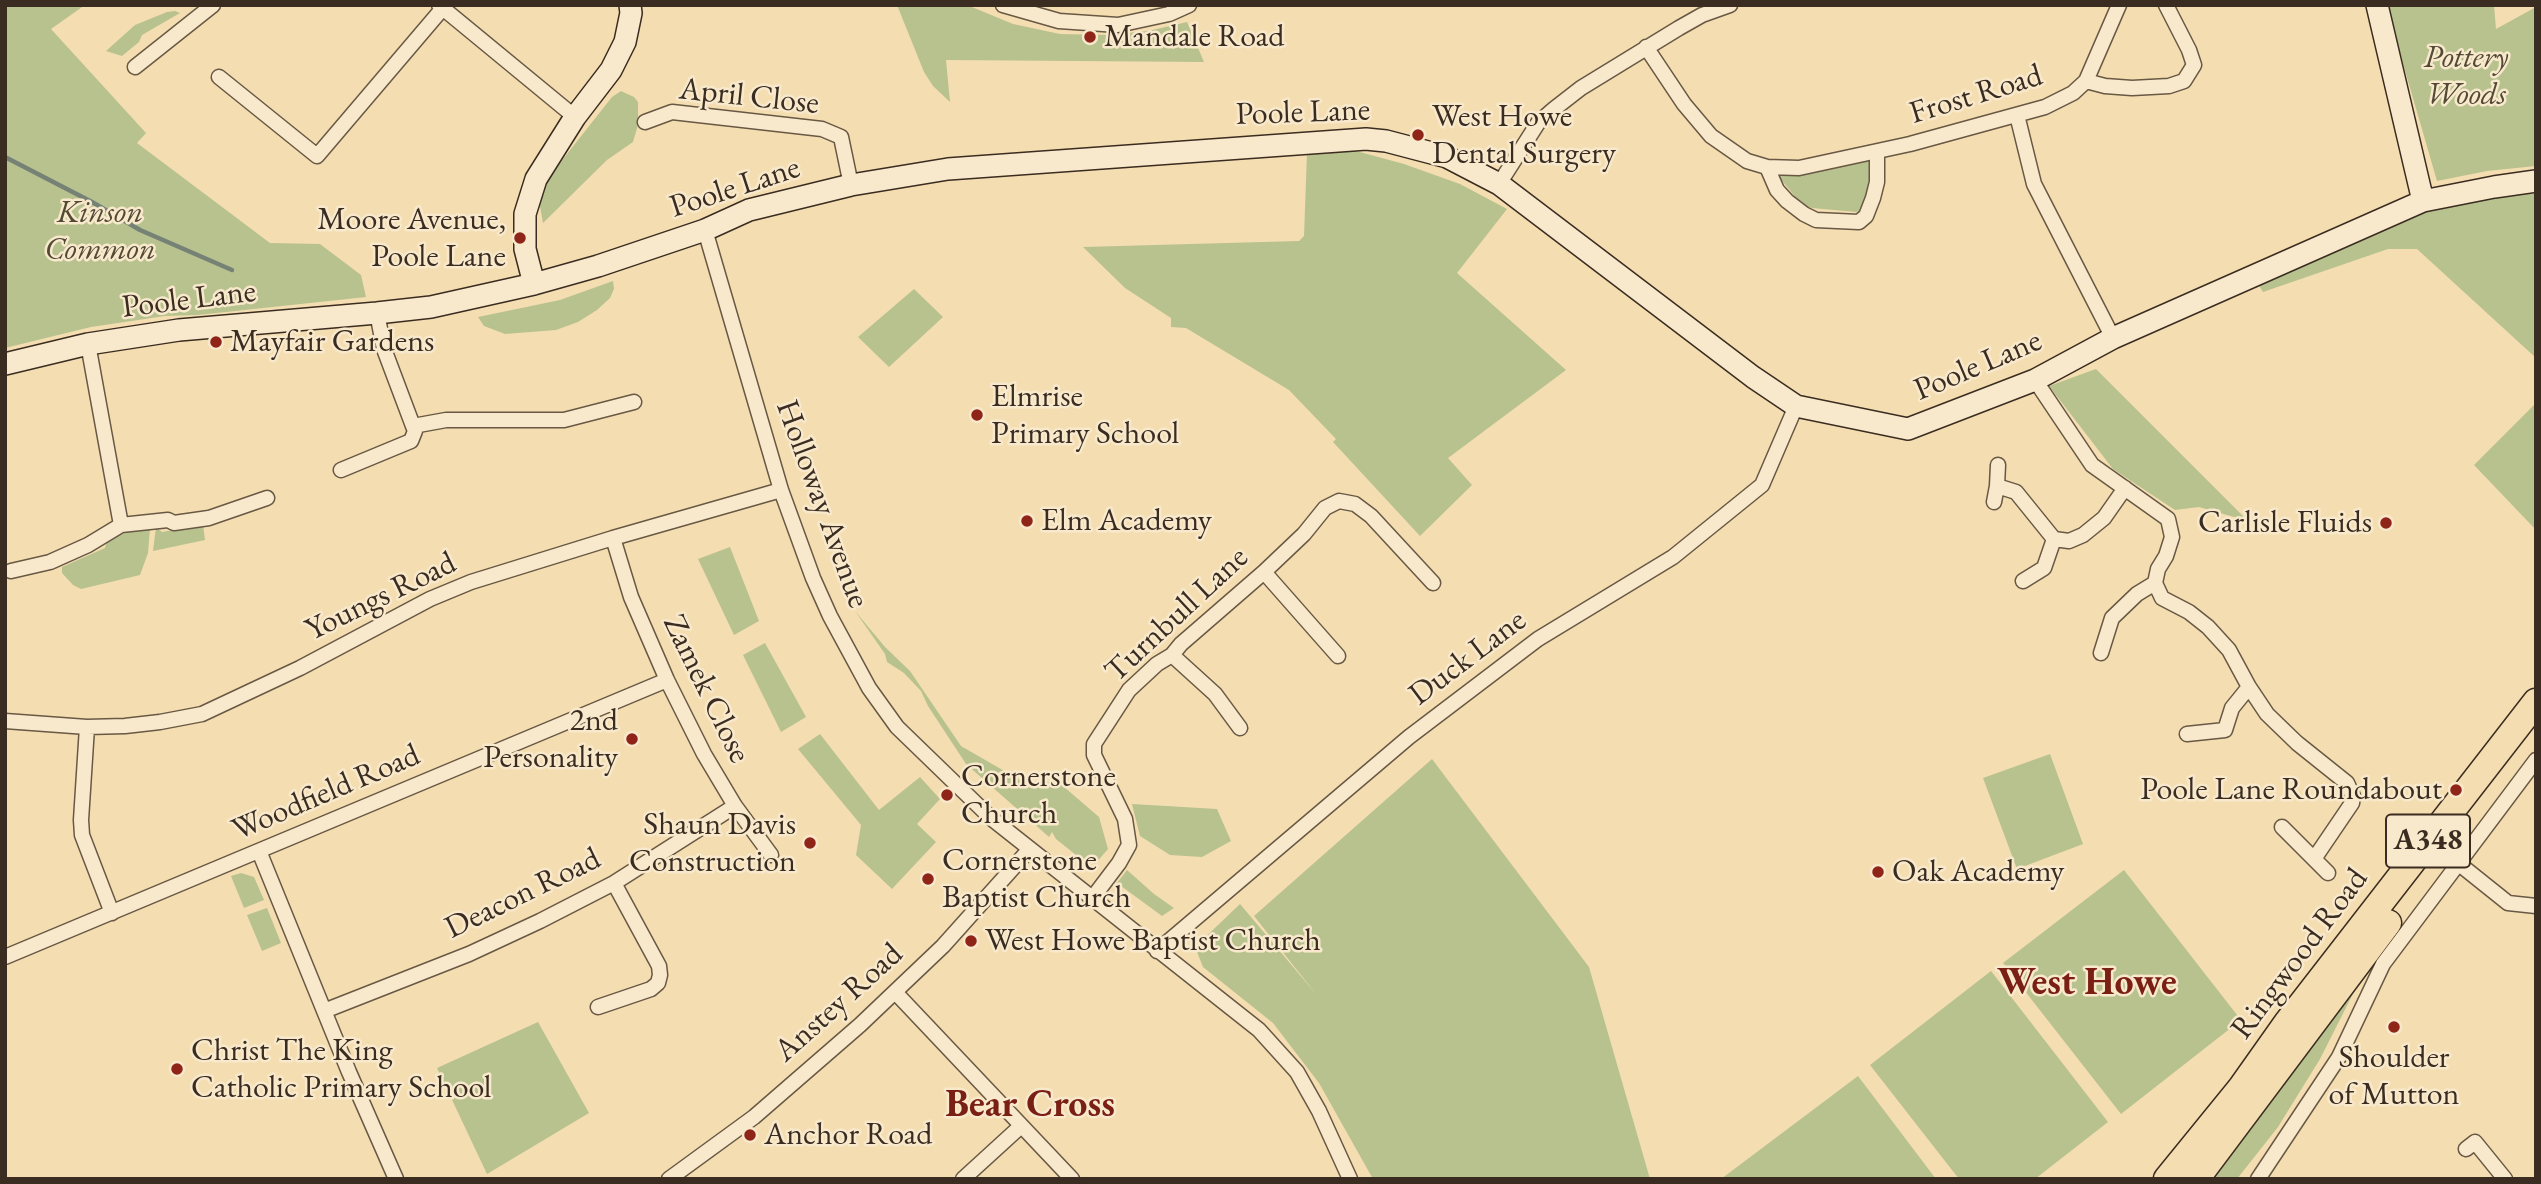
<!DOCTYPE html>
<style>
body{margin:0}
#map{position:relative;width:2541px;height:1184px;overflow:hidden;background:#f4ddb1;font-family:"EB Garamond",serif}
canvas{display:block}
.frame{position:absolute;inset:0;border:7px solid #3a2c20;pointer-events:none}
</style>
<div id="map">
<canvas width="2541" height="1184"></canvas>
<div class="frame"></div>
</div>
<script>
const ctx = document.querySelector('canvas').getContext('2d');
ctx.lineJoin = 'round';
function paint(path, color) { ctx.fillStyle = color; ctx.fill(path, 'evenodd'); }
const poly = rows => new Path2D(rows.map(r => 'M' + r).join(''));
function trace(path, color, width, dash) { ctx.strokeStyle = color; ctx.lineWidth = width; ctx.lineCap = dash ? 'butt' : 'round'; ctx.setLineDash(dash || []); ctx.stroke(path); }
function write(font, color, halo, rows, align = 'center') {
  ctx.font = font + ' "EB Garamond",serif'; ctx.lineWidth = 5; ctx.setLineDash([]); ctx.textBaseline = 'middle'; ctx.strokeStyle = halo; ctx.fillStyle = color; for (const [text, x, y, turn = 0] of rows) {
    ctx.save(); ctx.translate(x, y); ctx.rotate((+turn || 0) * Math.PI / 180); ctx.textAlign = isNaN(turn) ? turn : align; if (halo) ctx.strokeText(text, 0, 0); ctx.fillText(text, 0, 0); ctx.restore();
  }
}
const green = poly([
 [5,5,85,5,51,29,146,133,137,143,270,243,320,244,361,275,366,297,198,315,165,316,91,327,5,348],
 [897,5,967,5,1013,24,1060,34,1108,35,1148,31,1187,22,1204,62,946,60,950,102,933,86,924,72],
 [2386,5,2494,5,2496,29,2536,7,2536,166,2487,171,2437,181],
 [175,11,180,13,142,35,139,42,122,56,106,51,135,25,167,12],
 [621,91,634,97,638,102,638,125,633,142,607,160,543,223,538,195,548,178,612,97],
 [1326,150,1356,151,1404,164,1460,184,1507,209,1457,273,1566,370,1448,458,1472,485,1420,536,1333,442,1336,439,1289,390,1186,328,1171,327,1171,318,1125,288,1083,247,1299,241,1304,236,1307,153],
 [1866,160,1871,161,1872,168,1866,200,1861,211,1856,212,1812,208,1801,204,1779,177,1780,175,1821,171],
 [2516,194,2536,194,2536,358,2417,249,2388,249,2263,292,2257,282,2432,209],
 [613,281,614,289,610,298,597,310,578,322,556,330,505,334,484,326,478,317,560,300],
 [914,289,943,317,889,367,858,337],
 [2096,369,2248,521,2199,507,2175,510,2113,469,2049,386],
 [2536,403,2536,530,2474,465],
 [203,525,205,540,153,551,156,527,162,532],
 [150,528,148,553,140,575,81,589,73,585,62,573,62,567,105,548,107,541,124,533],
 [730,547,759,621,734,635,698,559],
 [855,611,885,647,910,671,961,746,1032,787,1056,780,1099,817,1108,849,1095,864,1076,855,1056,839,1052,832,1049,837,966,764,928,706,921,691,904,673,887,662,885,654],
 [765,643,806,717,781,732,743,655],
 [820,734,879,810,920,777,940,799,917,824,936,842,892,889,856,855,861,825,798,749],
 [2050,754,2083,844,2017,869,1983,778],
 [1432,759,1589,967,1650,1179,1373,1179,1319,1083,1273,1023,1203,967,1195,947,1240,904,1316,994,1254,916],
 [1132,804,1217,809,1231,841,1202,857,1170,855,1140,836],
 [1127,870,1154,894,1174,908,1162,916,1117,883],
 [2124,870,2241,1020,2121,1114,2003,963],
 [241,873,254,877,264,900,244,908,231,876],
 [267,908,281,943,262,951,247,915],
 [1991,971,2108,1122,2035,1179,1959,1179,1870,1065],
 [2364,972,2320,1059,2278,1127,2237,1179,2207,1179],
 [538,1022,589,1113,487,1174,437,1068],
 [1858,1076,1936,1179,1721,1179]
]);
const stream = poly([
 [5,157,92,202,140,230,232,270]
]);
const street = poly([
 [439,5,575,117],
 [1003,5,1059,21,1118,25,1169,14,1189,5],
 [1646,47,1684,104,1711,136,1747,161,1767,167,1799,168,1910,144,2045,107,2073,93,2086,81,2119,5],
 [135,67,213,5],
 [219,77,317,156,443,8],
 [2086,81,2105,86,2132,88,2169,86,2184,81,2194,65,2189,50,2166,5],
 [2017,115,2034,184,2113,338],
 [645,122,672,112,822,129,841,137,851,185],
 [1767,167,1777,190,1787,201,1804,214,1816,220,1859,222,1866,216,1873,198,1877,182,1877,152],
 [1499,184,1538,123,1554,109,1581,88,1679,28,1702,15,1730,5],
 [705,230,781,490,813,578,830,616,869,688,897,727,991,818,1259,1030,1297,1072,1319,1111,1350,1179],
 [377,313,384,349,413,426],
 [88,344,121,525],
 [2035,380,2092,465,2168,519,2172,537,2166,556,2158,569,2155,583,2162,598,2189,612,2208,627,2229,650,2249,687,2267,714,2297,743,2347,783,2353,796,2352,803,2314,859,2328,873],
 [341,470,411,441,415,431,413,426,446,420,564,420,634,402],
 [1997,486,1998,465],
 [1994,502,1997,486,2016,492,2054,539,2069,541,2083,535,2104,518,2125,488],
 [613,538,631,597,667,680,704,754,735,806,771,855],
 [11,571,50,562,88,545,121,525,168,520,174,523,209,518,267,498],
 [1264,572,1338,656],
 [2023,581,2044,568,2054,539],
 [2101,653,2112,618,2137,594,2155,583],
 [1172,655,1215,694,1240,728],
 [5,721,87,727,125,726,160,722,202,714,300,668,430,599,471,582,613,538,781,490],
 [87,727,81,820,82,835,112,913],
 [2187,734,2225,730,2232,708,2249,687],
 [2282,827,2314,859],
 [259,851,349,1072,396,1179],
 [2458,863,2508,903,2536,906],
 [1091,900,1119,863,1129,845,1125,819,1094,755,1094,744,1129,690,1157,664,1172,655,1181,644,1264,572,1304,534,1325,508,1339,501,1355,504,1371,516,1433,583],
 [1157,951,1409,737,1538,639,1673,557,1762,485,1796,406],
 [5,957,667,680],
 [895,992,1072,1179],
 [598,1007,651,989,658,983,660,975,659,966,614,883],
 [324,1011,469,954,540,921,614,883,735,806],
 [2466,1149,2475,1142,2505,1179],
 [669,1179,754,1117,860,1025,943,946,1029,850],
 [963,1179,1021,1126],
 [2258,1179,2339,1057,2383,964,2536,760]
]);
const secondary = poly([
 [2377,5,2423,201],
 [534,284,525,249,525,214,536,179,575,117,611,70,625,42,631,13,630,5],
 [5,364,88,344,179,330,377,313,431,307,534,284,598,266,705,230,749,210,851,185,948,169,1366,139,1386,141,1447,157,1499,184,1753,377,1796,406,1908,429,2035,380,2113,338,2423,201,2494,187,2536,181]
]);
const highway = poly([
 [2167,1179,2241,1088,2287,1023,2536,702],
 [2196,1179,2388,923]
]);
const markers = [
 [1090,37,7,"#8f2418"],
 [1418,135,7,"#8f2418"],
 [520,238,7,"#8f2418"],
 [216,342,7,"#8f2418"],
 [977,415,7,"#8f2418"],
 [1027,521,7,"#8f2418"],
 [2386,523,7,"#8f2418"],
 [632,739,7,"#8f2418"],
 [2456,790,7,"#8f2418"],
 [947,795,7,"#8f2418"],
 [810,843,7,"#8f2418"],
 [1878,872,7,"#8f2418"],
 [928,879,7,"#8f2418"],
 [971,941,7,"#8f2418"],
 [2394,1027,7,"#8f2418"],
 [177,1069,7,"#8f2418"],
 [750,1135,7,"#8f2418"]
];
const shields = [
 [2428,841,84]
];
const shieldNames = [
 ["A348",2428,841]
];
const poiNames = [
 ["Mandale Road",1104,37],
 ["West Howe",1432,117],
 ["Dental Surgery",1432,154],
 ["Moore Avenue,",506,220,"right"],
 ["Poole Lane",506,257,"right"],
 ["Mayfair Gardens",230,342],
 ["Elmrise",991,397],
 ["Primary School",991,434],
 ["Elm Academy",1041,521],
 ["Carlisle Fluids",2372,523,"right"],
 ["2nd",618,721,"right"],
 ["Personality",618,758,"right"],
 ["Cornerstone",961,777],
 ["Church",961,814],
 ["Poole Lane Roundabout",2442,790,"right"],
 ["Shaun Davis",796,825,"right"],
 ["Construction",796,862,"right"],
 ["Cornerstone",942,861],
 ["Baptist Church",942,898],
 ["Oak Academy",1892,872],
 ["West Howe Baptist Church",985,941],
 ["Christ The King",191,1051],
 ["Catholic Primary School",191,1088],
 ["Shoulder",2394,1058,"center"],
 ["of Mutton",2394,1095,"center"],
 ["Anchor Road",764,1135]
];
const parkNames = [
 ["Pottery",2466,58],
 ["Woods",2466,95],
 ["Kinson",100,213],
 ["Common",100,250]
];
const streetNames = [
 ["Frost Road",1976,95,-17],
 ["April Close",749,97,6],
 ["Poole Lane",1303,113,-2],
 ["Poole Lane",735,188,-18],
 ["Poole Lane",189,300,-7],
 ["Poole Lane",1978,366,-23],
 ["Holloway Avenue",822,504,70],
 ["Youngs Road",381,597,-26],
 ["Turnbull Lane",1177,615,-43],
 ["Duck Lane",1468,658,-37],
 ["Zamek Close",706,689,64],
 ["Woodfield Road",326,793,-23],
 ["Deacon Road",523,894,-26],
 ["Ringwood Road",2300,954,-53],
 ["Anstey Road",839,1003,-42]
];
const districtNames = [
 ["West Howe",2087,984],
 ["Bear Cross",1030,1106]
];
paint(green, '#b8c28e');
trace(stream, '#758275', 4.5);
trace(street, '#685844', 17);
trace(secondary, '#3a2c20', 24);
trace(highway, '#3a2c20', 29);
trace(street, '#f8e9cc', 14);
trace(secondary, '#f8e9cc', 21);
trace(highway, '#f4ddb1', 26);
for (const [x, y, r, color] of markers) { const dot = new Path2D(); dot.arc(x, y, r, 0, 2 * Math.PI); ctx.fillStyle = color; ctx.fill(dot); trace(dot, '#f8e9cc', 2.5); }
for (const [x, y, w] of shields) { const box = new Path2D(); box.roundRect(x - w / 2, y - 26.5, w, 53, 5); ctx.fillStyle = '#f8e9cc'; ctx.fill(box); trace(box, '#3a2c20', 2); }
write('bold 30px', '#3a2c20', null, shieldNames);
write('32px', '#3a2c20', '#f8e9cc', poiNames, 'left');
write('italic 32px', '#534a36', '#f8e9cc', parkNames);
write('32px', '#3a2c20', '#f8e9cc', streetNames);
write('bold 38px', '#7a1f14', '#f8e9cc', districtNames);
</script>
